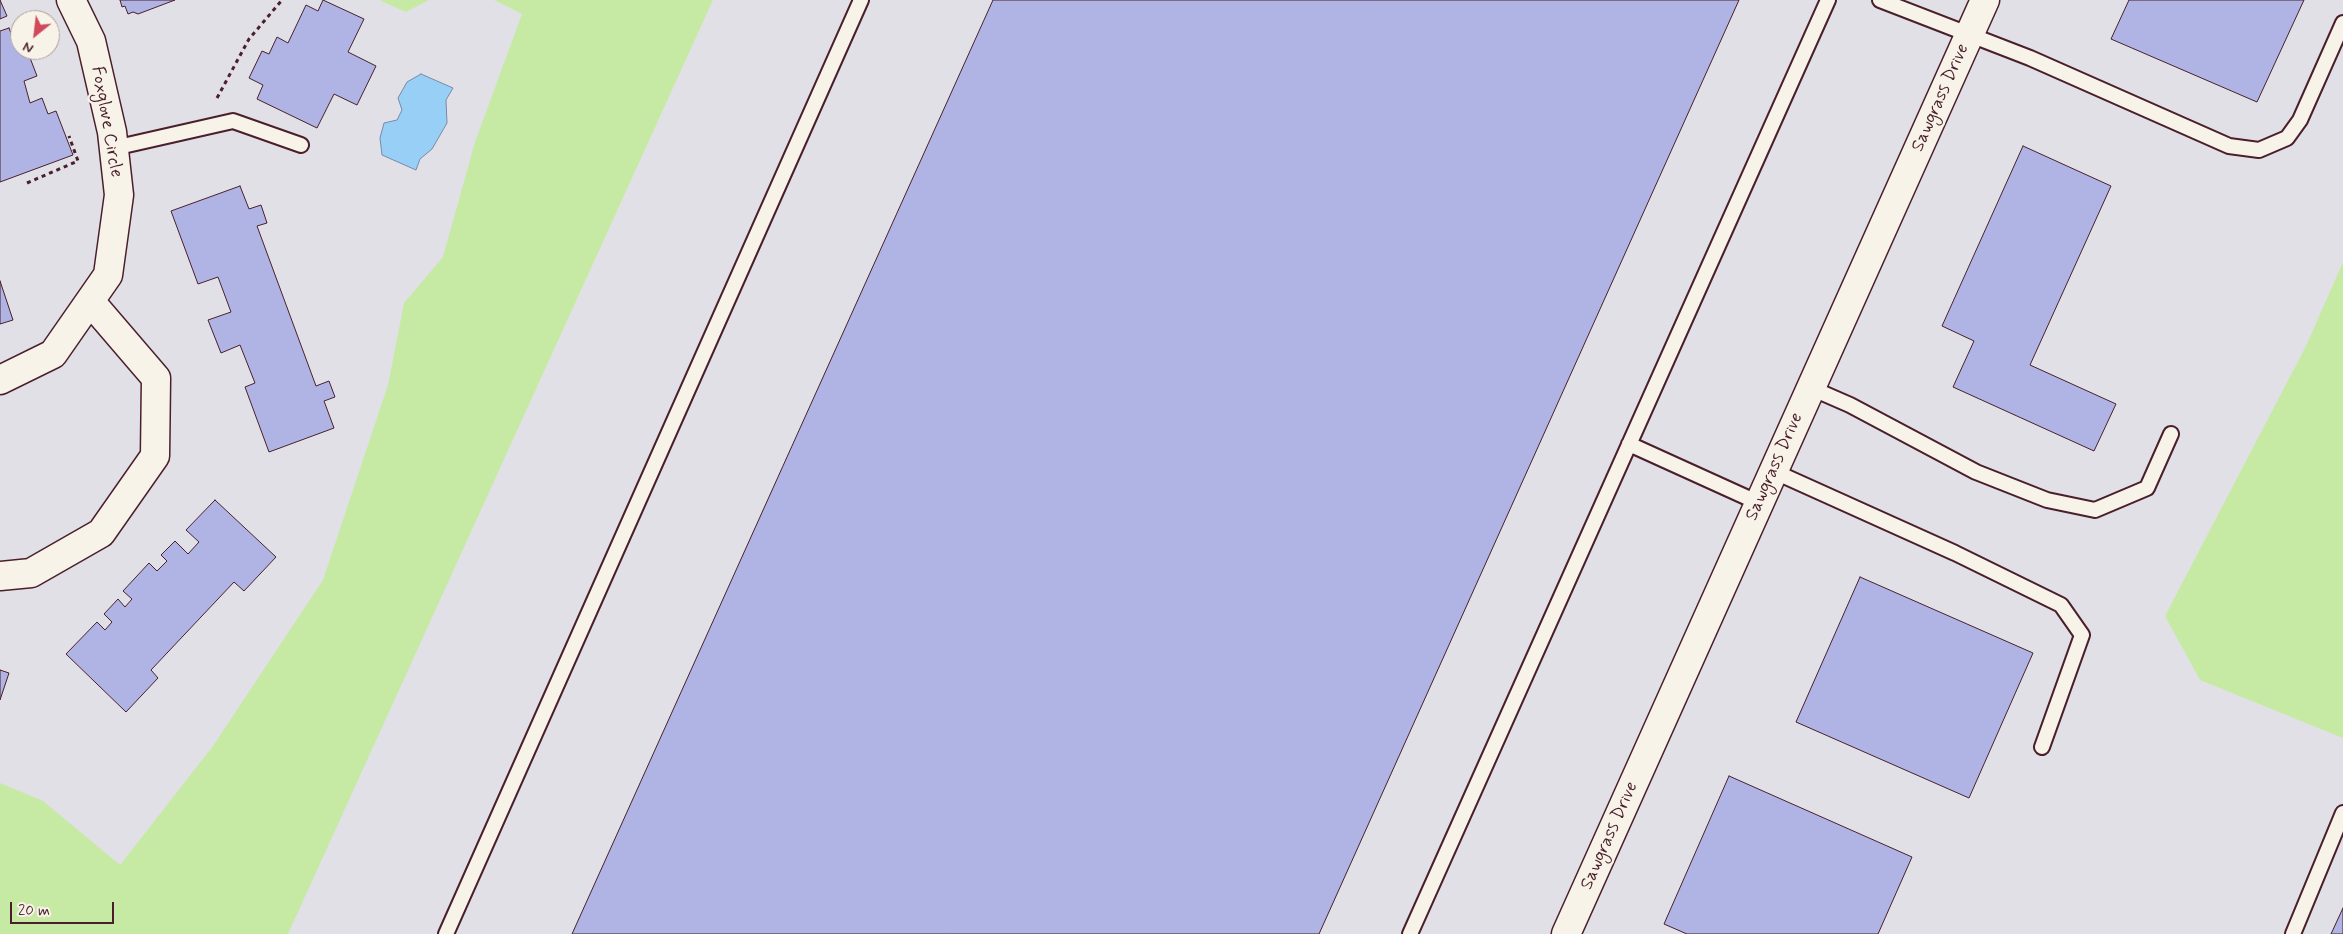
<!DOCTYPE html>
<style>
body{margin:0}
#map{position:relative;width:2343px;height:934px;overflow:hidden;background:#e1e0e7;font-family:Mynerve,sans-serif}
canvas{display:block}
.north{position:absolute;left:10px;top:10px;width:50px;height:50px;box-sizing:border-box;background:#f7f3e8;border:1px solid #b29e9c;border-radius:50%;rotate:209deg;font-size:14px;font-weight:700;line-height:20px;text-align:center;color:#4a1f2b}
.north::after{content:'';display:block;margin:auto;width:18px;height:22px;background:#d1495b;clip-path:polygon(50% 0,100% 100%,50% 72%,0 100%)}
.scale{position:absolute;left:10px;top:902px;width:104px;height:22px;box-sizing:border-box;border:2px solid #4a1f2b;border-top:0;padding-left:6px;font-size:15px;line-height:18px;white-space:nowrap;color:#4a1f2b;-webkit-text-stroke:4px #f7f3e8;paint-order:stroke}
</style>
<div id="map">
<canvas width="2343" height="934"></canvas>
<div class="north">N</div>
<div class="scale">20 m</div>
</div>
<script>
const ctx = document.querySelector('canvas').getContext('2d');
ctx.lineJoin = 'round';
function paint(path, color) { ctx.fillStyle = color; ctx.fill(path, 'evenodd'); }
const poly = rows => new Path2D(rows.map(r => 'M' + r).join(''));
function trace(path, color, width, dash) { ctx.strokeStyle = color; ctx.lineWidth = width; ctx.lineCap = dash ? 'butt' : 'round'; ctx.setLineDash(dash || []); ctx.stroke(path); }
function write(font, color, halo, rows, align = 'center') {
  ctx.font = font + ' Mynerve,sans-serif'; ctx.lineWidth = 4.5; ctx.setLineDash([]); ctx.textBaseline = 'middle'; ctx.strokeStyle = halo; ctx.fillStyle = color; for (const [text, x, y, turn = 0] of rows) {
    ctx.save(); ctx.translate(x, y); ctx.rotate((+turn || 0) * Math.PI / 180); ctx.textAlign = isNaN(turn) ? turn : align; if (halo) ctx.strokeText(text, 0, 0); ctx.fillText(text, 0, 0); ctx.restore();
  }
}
const green = poly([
 [379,0,429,0,406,12],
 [494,0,713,0,288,934,0,934,0,783,43,801,120,865,213,746,323,580,388,385,404,303,443,257,475,142,522,14],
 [2343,262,2343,738,2200,680,2165,616,2306,346]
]);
const water = poly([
 [421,74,453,88,446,100,447,123,432,149,420,159,416,170,382,155,380,138,384,123,397,120,402,110,398,98,407,82,421,74]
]);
const building = poly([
 [0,0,7,16,0,19,0,0],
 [120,0,175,0,138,14,133,12,128,14,125,6,122,7,120,0],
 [323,0,364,19,348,52,376,66,357,105,334,94,317,128,257,99,263,85,249,78,262,51,269,54,277,37,288,43,306,5,318,11,323,0],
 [993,0,1739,0,1319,934,572,934,993,0],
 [2129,0,2304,0,2257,102,2111,39,2129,0],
 [9,28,12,36,20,34,20,50,27,50,37,76,24,81,30,103,42,98,48,114,56,111,73,155,0,182,0,31,9,28],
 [2023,146,2111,186,2030,365,2116,404,2094,451,1953,387,1974,341,1942,326,2023,146],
 [240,186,249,209,261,205,267,223,257,226,316,386,329,381,335,397,324,401,334,428,269,452,245,387,255,383,240,345,221,353,208,320,231,312,218,277,198,284,171,211,240,186],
 [0,281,13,320,0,324,0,281],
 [215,500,276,557,244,591,234,582,151,670,158,678,126,712,66,654,97,622,105,630,112,622,104,614,118,599,125,607,132,599,123,591,149,563,157,571,167,561,161,555,175,541,188,554,199,542,186,530,215,500],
 [1860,577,2033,653,1969,798,1796,722,1860,577],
 [0,670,9,673,0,700,0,670],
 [1729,776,1912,857,1878,934,1687,934,1664,924,1729,776],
 [2343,908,2343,934,2331,934,2343,908]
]);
const path = poly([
 [217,98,249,39,282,0],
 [27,183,78,161,69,136]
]);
const lane = poly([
 [1880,0,2030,58,2229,146,2259,150,2287,138,2300,120,2343,23],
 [114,148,233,121,301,145],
 [1811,388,1850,405,1976,472,2047,500,2095,510,2147,488,2171,434],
 [1629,444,1759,503],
 [1773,471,1955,553,2061,605,2082,635,2042,747],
 [446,934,861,0],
 [1410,934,1828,0],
 [2293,934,2343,813]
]);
const street = poly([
 [0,380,53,354,108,275,119,195,112,132,91,41,71,0],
 [0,576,31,573,101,533,155,456,156,378,90,301],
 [1566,934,1985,0]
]);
const streetNames = [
 ["Sawgrass Drive",1941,98,-66],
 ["Foxglove Circle",106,122,80],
 ["Sawgrass Drive",1775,467,-66],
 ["Sawgrass Drive",1610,836,-66]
];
paint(green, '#c6eaa4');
paint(water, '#98cff7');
trace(water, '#7989a5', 1);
paint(building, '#afb4e5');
trace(building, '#4a1f2b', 1);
trace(lane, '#4a1f2b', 18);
trace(street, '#4a1f2b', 31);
trace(path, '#4a1f2b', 3, [4, 4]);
trace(lane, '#f7f3e8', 14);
trace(street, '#f7f3e8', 28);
write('18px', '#4a1f2b', '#f7f3e8', streetNames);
</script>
